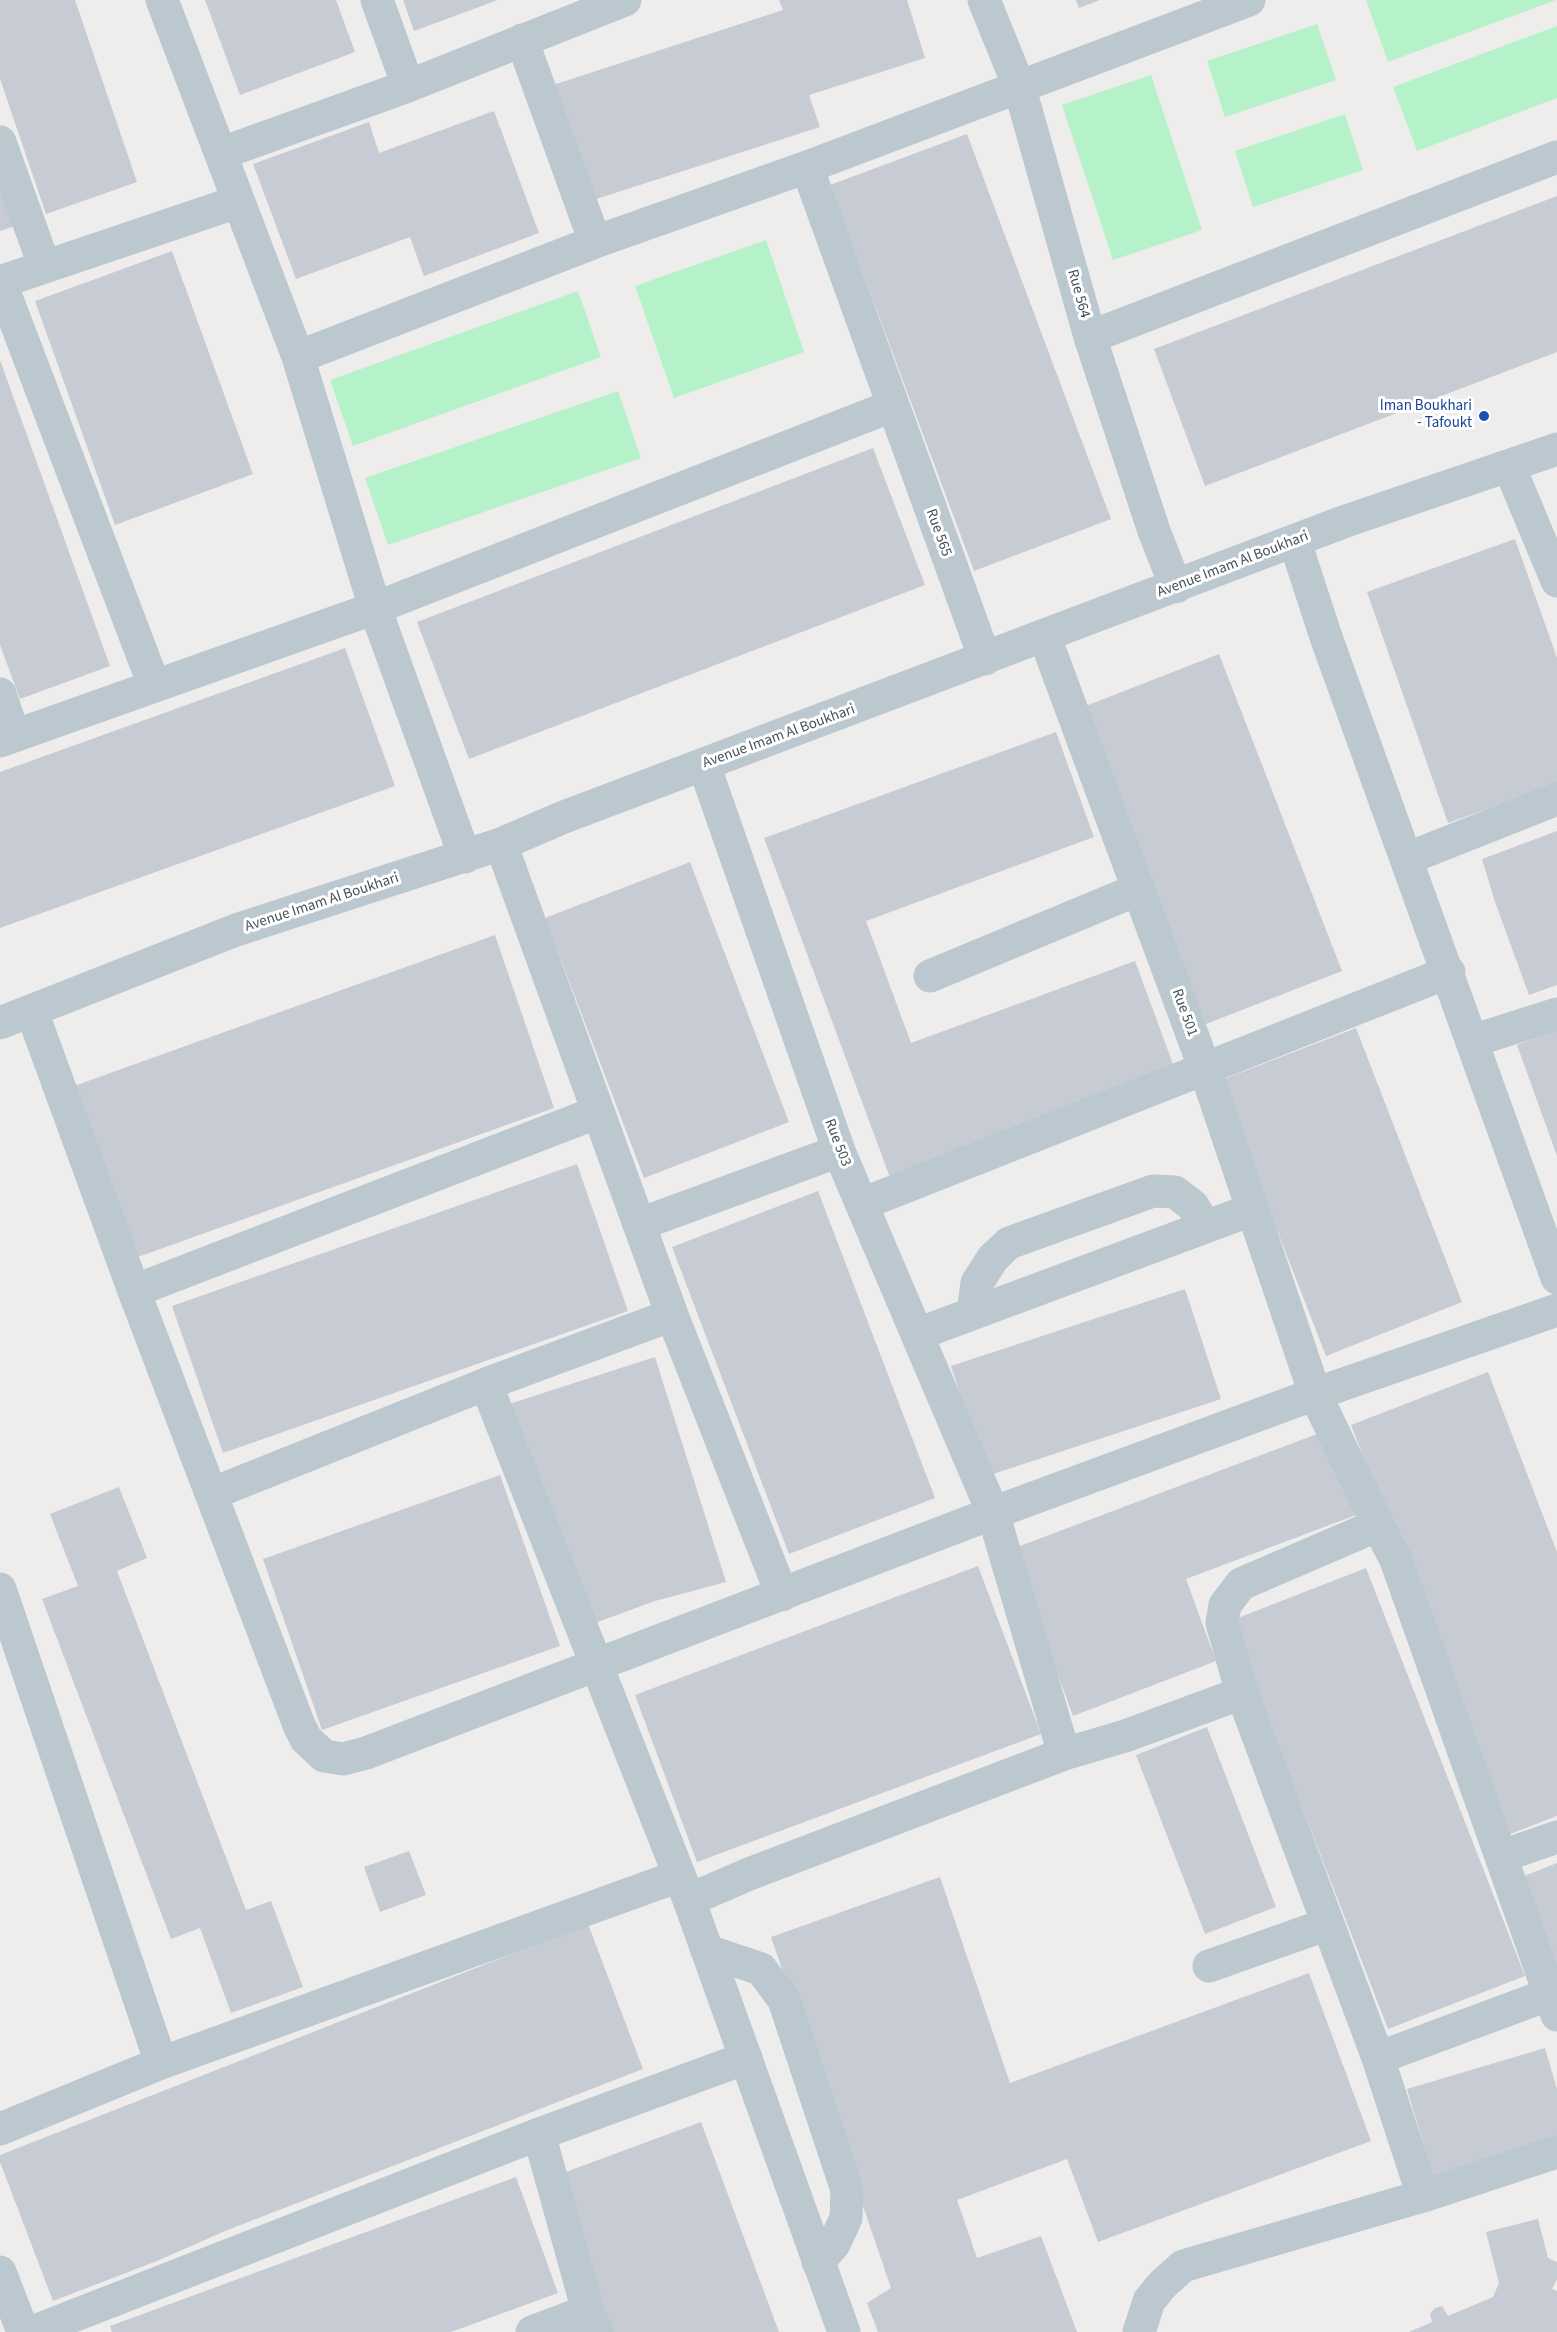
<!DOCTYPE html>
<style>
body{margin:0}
canvas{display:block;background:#efecec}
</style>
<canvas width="1557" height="2332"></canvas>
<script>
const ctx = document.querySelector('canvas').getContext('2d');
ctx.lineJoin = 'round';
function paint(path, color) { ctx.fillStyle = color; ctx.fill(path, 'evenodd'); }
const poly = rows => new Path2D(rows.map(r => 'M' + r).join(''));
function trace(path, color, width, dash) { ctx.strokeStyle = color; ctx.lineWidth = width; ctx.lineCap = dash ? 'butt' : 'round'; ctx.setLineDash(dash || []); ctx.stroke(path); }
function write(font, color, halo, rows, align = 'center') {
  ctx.font = font + ' "Source Sans 3",sans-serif'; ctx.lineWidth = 6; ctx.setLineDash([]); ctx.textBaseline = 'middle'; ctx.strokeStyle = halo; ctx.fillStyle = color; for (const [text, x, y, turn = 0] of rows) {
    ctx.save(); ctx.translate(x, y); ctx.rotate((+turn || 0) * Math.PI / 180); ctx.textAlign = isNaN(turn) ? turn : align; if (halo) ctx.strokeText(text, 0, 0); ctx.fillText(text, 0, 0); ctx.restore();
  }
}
const green = poly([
 [1366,0,1556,0,1388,62],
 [1317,24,1336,80,1225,117,1207,61],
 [1557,26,1557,98,1417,151,1393,87],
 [1151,75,1202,230,1113,260,1062,105],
 [1345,114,1363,170,1253,207,1235,151],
 [766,240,804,352,674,398,635,286],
 [578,291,601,357,353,446,330,380],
 [618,391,641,458,388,545,365,478]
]);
const building = poly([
 [0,0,75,0,137,182,46,214,0,79],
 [205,0,336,0,355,52,240,95],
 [403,0,498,0,414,31],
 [779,0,907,0,925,58,809,95,820,127,587,202,550,86,783,10],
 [1076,0,1100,0,1079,8],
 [494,111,539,233,424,276,410,237,296,279,253,164,369,122,379,153],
 [967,134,1111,519,974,571,830,185],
 [0,185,15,226,0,231],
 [1557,196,1557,352,1205,486,1154,349],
 [172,251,253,474,115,525,35,301],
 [0,360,110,666,20,699,0,645],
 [873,448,925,585,469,759,417,622],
 [1515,539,1557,658,1557,784,1448,823,1367,592],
 [345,648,395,786,0,928,0,772],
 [1219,654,1342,971,1206,1024,1083,707],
 [1056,732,1094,837,866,921,911,1043,1135,961,1177,1075,891,1180,764,838],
 [1557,831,1557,985,1529,995,1494,899,1482,859],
 [690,862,789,1122,644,1178,545,918],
 [495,935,554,1108,135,1258,74,1086],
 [1356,1028,1462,1302,1326,1356,1219,1081],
 [1557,1030,1557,1156,1517,1045],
 [577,1164,628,1311,223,1453,172,1306],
 [818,1191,935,1498,789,1554,672,1247],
 [1185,1289,1221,1399,987,1476,951,1366],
 [655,1357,726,1582,655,1601,595,1623,509,1404],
 [1488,1372,1557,1552,1557,1816,1510,1834,1351,1425],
 [1325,1431,1356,1515,1186,1579,1216,1661,1073,1716,1012,1549],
 [500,1475,560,1646,322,1730,263,1559],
 [119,1487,147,1558,117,1571,246,1910,271,1901,303,1987,231,2013,200,1928,171,1939,42,1599,78,1586,50,1514],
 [978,1566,1041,1734,697,1862,635,1695],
 [1366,1568,1525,1976,1388,2029,1230,1621],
 [1207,1727,1276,1907,1205,1934,1136,1755],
 [409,1851,426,1895,380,1912,364,1867],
 [1557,1863,1557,1989,1514,1880],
 [940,1877,1010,2083,1309,1973,1371,2141,1098,2242,1067,2159,957,2200,977,2258,1041,2236,1077,2332,878,2332,867,2303,891,2288,771,1937],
 [588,1924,643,2069,225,2231,157,2261,53,2301,0,2162,0,2155],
 [1545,2048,1557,2089,1557,2138,1433,2176,1407,2089],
 [701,2122,779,2332,613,2332,555,2176],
 [516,2177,558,2293,451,2332,112,2332,110,2326],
 [1538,2219,1548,2258,1557,2262,1557,2279,1552,2289,1557,2291,1557,2332,1409,2332,1432,2322,1430,2314,1435,2308,1442,2306,1448,2316,1493,2297,1499,2283,1486,2232]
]);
const minor = poly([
 [162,0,298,357,375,608,465,857],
 [377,0,408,86],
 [984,0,1020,89,1090,337,1154,531,1176,587],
 [522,40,595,242],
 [0,142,44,265],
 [222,153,408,86,625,0],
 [807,167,985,659],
 [0,281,154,685],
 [0,282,237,202],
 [1090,337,1557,157],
 [298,357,595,242,807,167,1249,0],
 [1509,466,1557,581],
 [1295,542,1326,637,1557,1278],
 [1044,635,1205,1069,1315,1394,1378,1525,1241,1584,1225,1605,1222,1623,1242,1693,1378,2058,1423,2196],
 [0,694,14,736],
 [0,741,375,608,892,406],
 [704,765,839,1151,993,1513,1064,1754],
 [501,844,672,1315,782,1595],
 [1406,859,1557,799],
 [930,976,1139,889],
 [32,1012,134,1291,299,1725,306,1739,324,1756,343,1759,366,1753,993,1513,1315,1394,1557,1310],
 [0,1023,236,930,501,844,564,817,1346,521,1557,449],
 [1472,1041,1557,1014],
 [862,1204,1449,972],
 [640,1224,839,1151],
 [134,1291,598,1112],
 [973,1313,977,1283,993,1258,1009,1243,1153,1191,1175,1192,1193,1206,1205,1226],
 [918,1334,1251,1210],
 [486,1384,689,1900,844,2332],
 [211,1494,486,1384,672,1315],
 [1378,1525,1396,1560,1557,2015],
 [0,1589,161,2063],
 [1502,1856,1557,1837],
 [689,1900,749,1874,1064,1754,1125,1736,1242,1693],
 [707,1951,761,1969,784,2000,847,2190,846,2218,834,2244,818,2262],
 [1209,1966,1328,1924],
 [1378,2058,1550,1994],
 [0,2129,161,2063,679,1876],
 [539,2134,588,2311,597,2332],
 [0,2272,23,2332],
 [32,2332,539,2134,746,2058],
 [532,2332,588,2311],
 [1139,2332,1149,2301,1162,2285,1183,2266,1423,2196,1557,2152]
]);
const markers = [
 [1484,416,6,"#1a4fb4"]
];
const streetNames = [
 ["Rue 564",1078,294,74],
 ["Rue 565",938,533,70],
 ["Avenue Imam Al Boukhari",1233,565,-21],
 ["Avenue Imam Al Boukhari",779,737,-20],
 ["Avenue Imam Al Boukhari",322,903,-18],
 ["Rue 501",1184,1013,70],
 ["Rue 503",837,1143,69]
];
const transitNames = [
 ["Iman Boukhari",1472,407],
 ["- Tafoukt",1472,424]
];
paint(green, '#b5f2ca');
paint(building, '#c7cbd3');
trace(minor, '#bbc8d0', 33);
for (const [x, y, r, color] of markers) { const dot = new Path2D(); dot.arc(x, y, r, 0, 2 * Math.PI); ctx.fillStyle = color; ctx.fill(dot); trace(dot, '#fff', 2); }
write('15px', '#43515b', '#fff', streetNames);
write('15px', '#164399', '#fff', transitNames, 'right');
</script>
